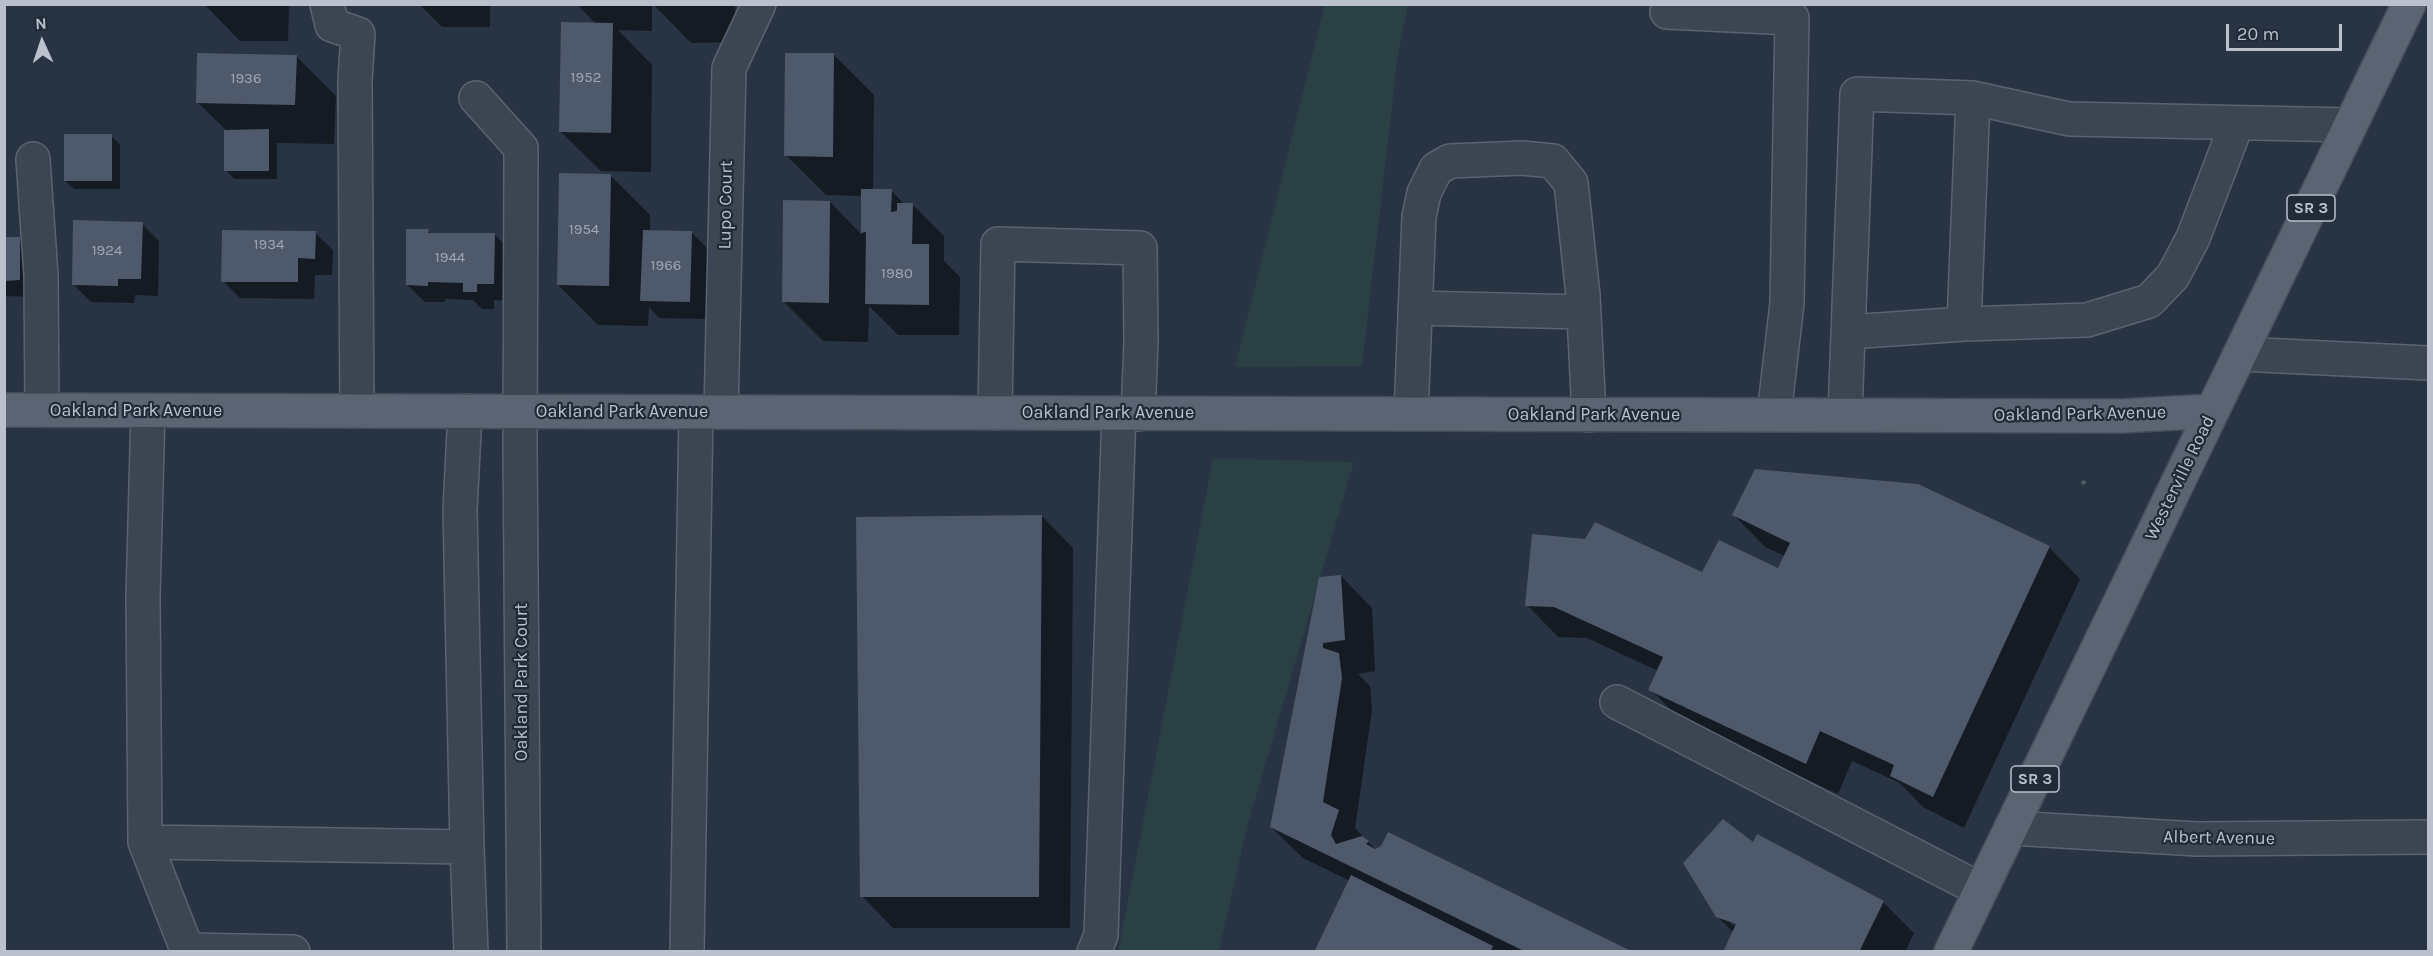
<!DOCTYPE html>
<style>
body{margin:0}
#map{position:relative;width:2433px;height:956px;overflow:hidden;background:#283343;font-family:Karla,sans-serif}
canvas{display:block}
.frame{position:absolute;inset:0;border:6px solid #bac0cc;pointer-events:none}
.north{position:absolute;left:12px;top:12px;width:60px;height:60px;-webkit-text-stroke:4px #212a38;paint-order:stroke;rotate:357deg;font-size:16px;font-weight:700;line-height:24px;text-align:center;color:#bac0cc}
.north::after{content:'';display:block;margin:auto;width:21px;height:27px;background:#bac0cc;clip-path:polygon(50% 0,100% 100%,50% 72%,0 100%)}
.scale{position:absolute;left:2226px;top:24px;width:116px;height:27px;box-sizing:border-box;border:3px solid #bac0cc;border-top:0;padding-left:8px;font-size:18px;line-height:21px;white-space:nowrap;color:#bac0cc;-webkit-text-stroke:4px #212a38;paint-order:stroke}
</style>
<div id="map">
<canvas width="2433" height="956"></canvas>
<div class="frame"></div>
<div class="north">N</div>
<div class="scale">20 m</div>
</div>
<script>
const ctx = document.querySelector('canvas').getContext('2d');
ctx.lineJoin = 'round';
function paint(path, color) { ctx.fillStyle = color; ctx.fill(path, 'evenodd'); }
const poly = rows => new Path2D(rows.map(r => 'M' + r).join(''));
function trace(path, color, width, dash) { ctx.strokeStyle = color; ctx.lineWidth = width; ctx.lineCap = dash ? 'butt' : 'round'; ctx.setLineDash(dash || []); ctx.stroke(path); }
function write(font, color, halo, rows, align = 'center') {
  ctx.font = font + ' Karla,sans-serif'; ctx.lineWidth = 4.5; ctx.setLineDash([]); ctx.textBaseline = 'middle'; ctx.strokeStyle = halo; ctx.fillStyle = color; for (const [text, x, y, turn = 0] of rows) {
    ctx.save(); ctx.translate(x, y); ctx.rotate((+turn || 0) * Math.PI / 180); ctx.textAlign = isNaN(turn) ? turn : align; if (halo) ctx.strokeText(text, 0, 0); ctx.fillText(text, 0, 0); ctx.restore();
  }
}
const green = poly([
 [1325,4,1408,5,1398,55,1362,366,1235,367],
 [1213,458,1354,462,1248,824,1219,951,1118,952]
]);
const shadow = poly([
 [204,4,289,4,288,41,240,41],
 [419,4,490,4,490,27,442,27],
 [577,4,652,4,652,31,618,30,652,65,651,172,601,171,561,132,597,25],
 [653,4,735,4,736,42,691,43],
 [834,55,874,95,873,190,891,190,905,205,913,205,944,236,944,261,960,277,959,335,898,335,869,306,868,342,823,341,783,301,830,202,862,235,863,196,826,195,786,155],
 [296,56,336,96,334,144,277,143,277,179,234,179,226,170,226,130,197,102],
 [111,136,120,144,120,189,74,189,65,181],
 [610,175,650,215,650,231,692,233,709,250,707,319,659,318,649,307,648,326,598,325,558,285],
 [142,224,159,241,158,296,135,295,134,303,91,302,73,284],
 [428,231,431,234,494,234,512,252,511,301,494,300,494,309,482,309,473,300,445,299,445,302,425,302,407,285],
 [315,233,333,250,332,275,315,275,314,299,240,298,223,281],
 [4,238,19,238,37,256,37,297,4,296],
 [1734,515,2049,547,2080,579,1964,828,1923,807,1900,783,1852,761,1838,794,1682,721,1650,689,1658,671,1587,638,1558,637,1527,605,1703,574,1778,570,1785,556,1765,547],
 [1042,516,1073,548,1070,928,893,928,862,896],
 [1341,576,1372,608,1375,671,1358,674,1370,686,1372,710,1355,828,1376,850,1630,952,1315,952,1350,881,1303,858,1271,827],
 [1754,845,1883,902,1914,933,1905,952,1725,952,1734,933,1717,916],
 [1731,921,1743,928,1731,924]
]);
const building = poly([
 [561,22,613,23,611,133,559,132],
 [197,53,297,55,295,105,196,103],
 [785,53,834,53,833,157,784,156],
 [269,129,269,171,224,171,224,130],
 [64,134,112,134,112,181,64,181],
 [559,173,611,174,609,286,557,285],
 [861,189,892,189,891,212,897,211,897,203,913,203,912,244,929,244,929,305,865,304,866,232,861,233],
 [783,200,830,201,829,303,782,302],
 [73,220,143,222,141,279,118,279,118,286,72,285],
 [406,229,429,229,428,233,495,233,494,284,477,284,477,292,463,292,463,283,428,282,428,286,406,285],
 [222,230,316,231,315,259,298,258,298,282,221,282],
 [643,230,692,231,690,302,640,301],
 [4,237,20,237,20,280,4,281],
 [1755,469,1918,484,2050,546,1933,797,1890,776,1894,765,1820,731,1806,764,1648,690,1663,657,1554,607,1525,606,1532,534,1585,539,1595,522,1702,572,1719,540,1778,568,1790,543,1732,515],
 [1042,515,1039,897,860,897,856,517],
 [1341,575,1345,640,1323,643,1323,648,1339,653,1342,678,1323,802,1339,810,1331,835,1336,844,1362,836,1369,841,1366,844,1375,849,1381,846,1388,832,1633,952,1526,952,1270,827,1319,577],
 [1723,819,1753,842,1757,834,1884,901,1859,952,1723,952,1736,924,1716,917,1683,863],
 [1351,875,1493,946,1490,952,1314,952]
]);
const path = poly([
 [2082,484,2086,480]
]);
const minor = poly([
 [327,4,332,25,358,34,355,80,357,411],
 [1667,12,1792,18,1787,303,1774,415],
 [476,98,521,148,520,447,524,952],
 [33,159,41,276,42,410],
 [1415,308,1583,312],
 [1964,324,2087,320,2149,301,2173,276,2193,238,2237,123],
 [1849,332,1964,324,1973,98],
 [2240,354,2428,363],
 [148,411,143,597,145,842,467,847,460,510,465,411],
 [721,412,729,68,759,4],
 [995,413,998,244,1140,248,1141,342,1138,414],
 [1411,414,1419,217,1424,193,1436,169,1450,161,1522,158,1553,161,1571,183,1583,295,1589,415],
 [1845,415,1857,94,1973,98,2069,119,2350,125],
 [1617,702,1981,890],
 [2011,828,2197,839,2428,837],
 [145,842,188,952],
 [467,847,471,952],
 [188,950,293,952],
 [687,952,696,412],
 [1094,952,1101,935,1119,413]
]);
const major = poly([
 [4,410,2122,416,2212,411],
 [1951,952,2409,4]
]);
const numberNames = [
 ["1952",586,78],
 ["1936",246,79],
 ["1954",584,230],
 ["1934",269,245],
 ["1924",107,251],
 ["1944",450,258],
 ["1966",666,266],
 ["1980",897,274]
];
const shields = [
 [2311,208,48],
 [2035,779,48]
];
const shieldNames = [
 ["SR 3",2311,208],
 ["SR 3",2035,779]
];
const streetNames = [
 ["Lupo Court",726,205,-89],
 ["Oakland Park Avenue",136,411],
 ["Oakland Park Avenue",622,412],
 ["Oakland Park Avenue",1108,413],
 ["Oakland Park Avenue",2080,414,-1],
 ["Oakland Park Avenue",1594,415],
 ["Westerville Road",2180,478,-64],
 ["Oakland Park Court",522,682,-90],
 ["Albert Avenue",2219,838,1]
];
paint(green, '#2a4044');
paint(shadow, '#0007');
paint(building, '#4e596c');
trace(minor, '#5b6370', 36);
trace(major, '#464e5c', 36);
trace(path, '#485d60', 4, [4.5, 4.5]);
trace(minor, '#3c4552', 33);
trace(major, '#5b6472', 33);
write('15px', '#9fa6b4', null, numberNames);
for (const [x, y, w] of shields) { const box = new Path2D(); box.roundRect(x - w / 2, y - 13, w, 26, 4.5); ctx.fillStyle = '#212a38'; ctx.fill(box); trace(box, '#bac0cc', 1.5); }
write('bold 16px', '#bac0cc', null, shieldNames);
write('18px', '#bac0cc', '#212a38', streetNames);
</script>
